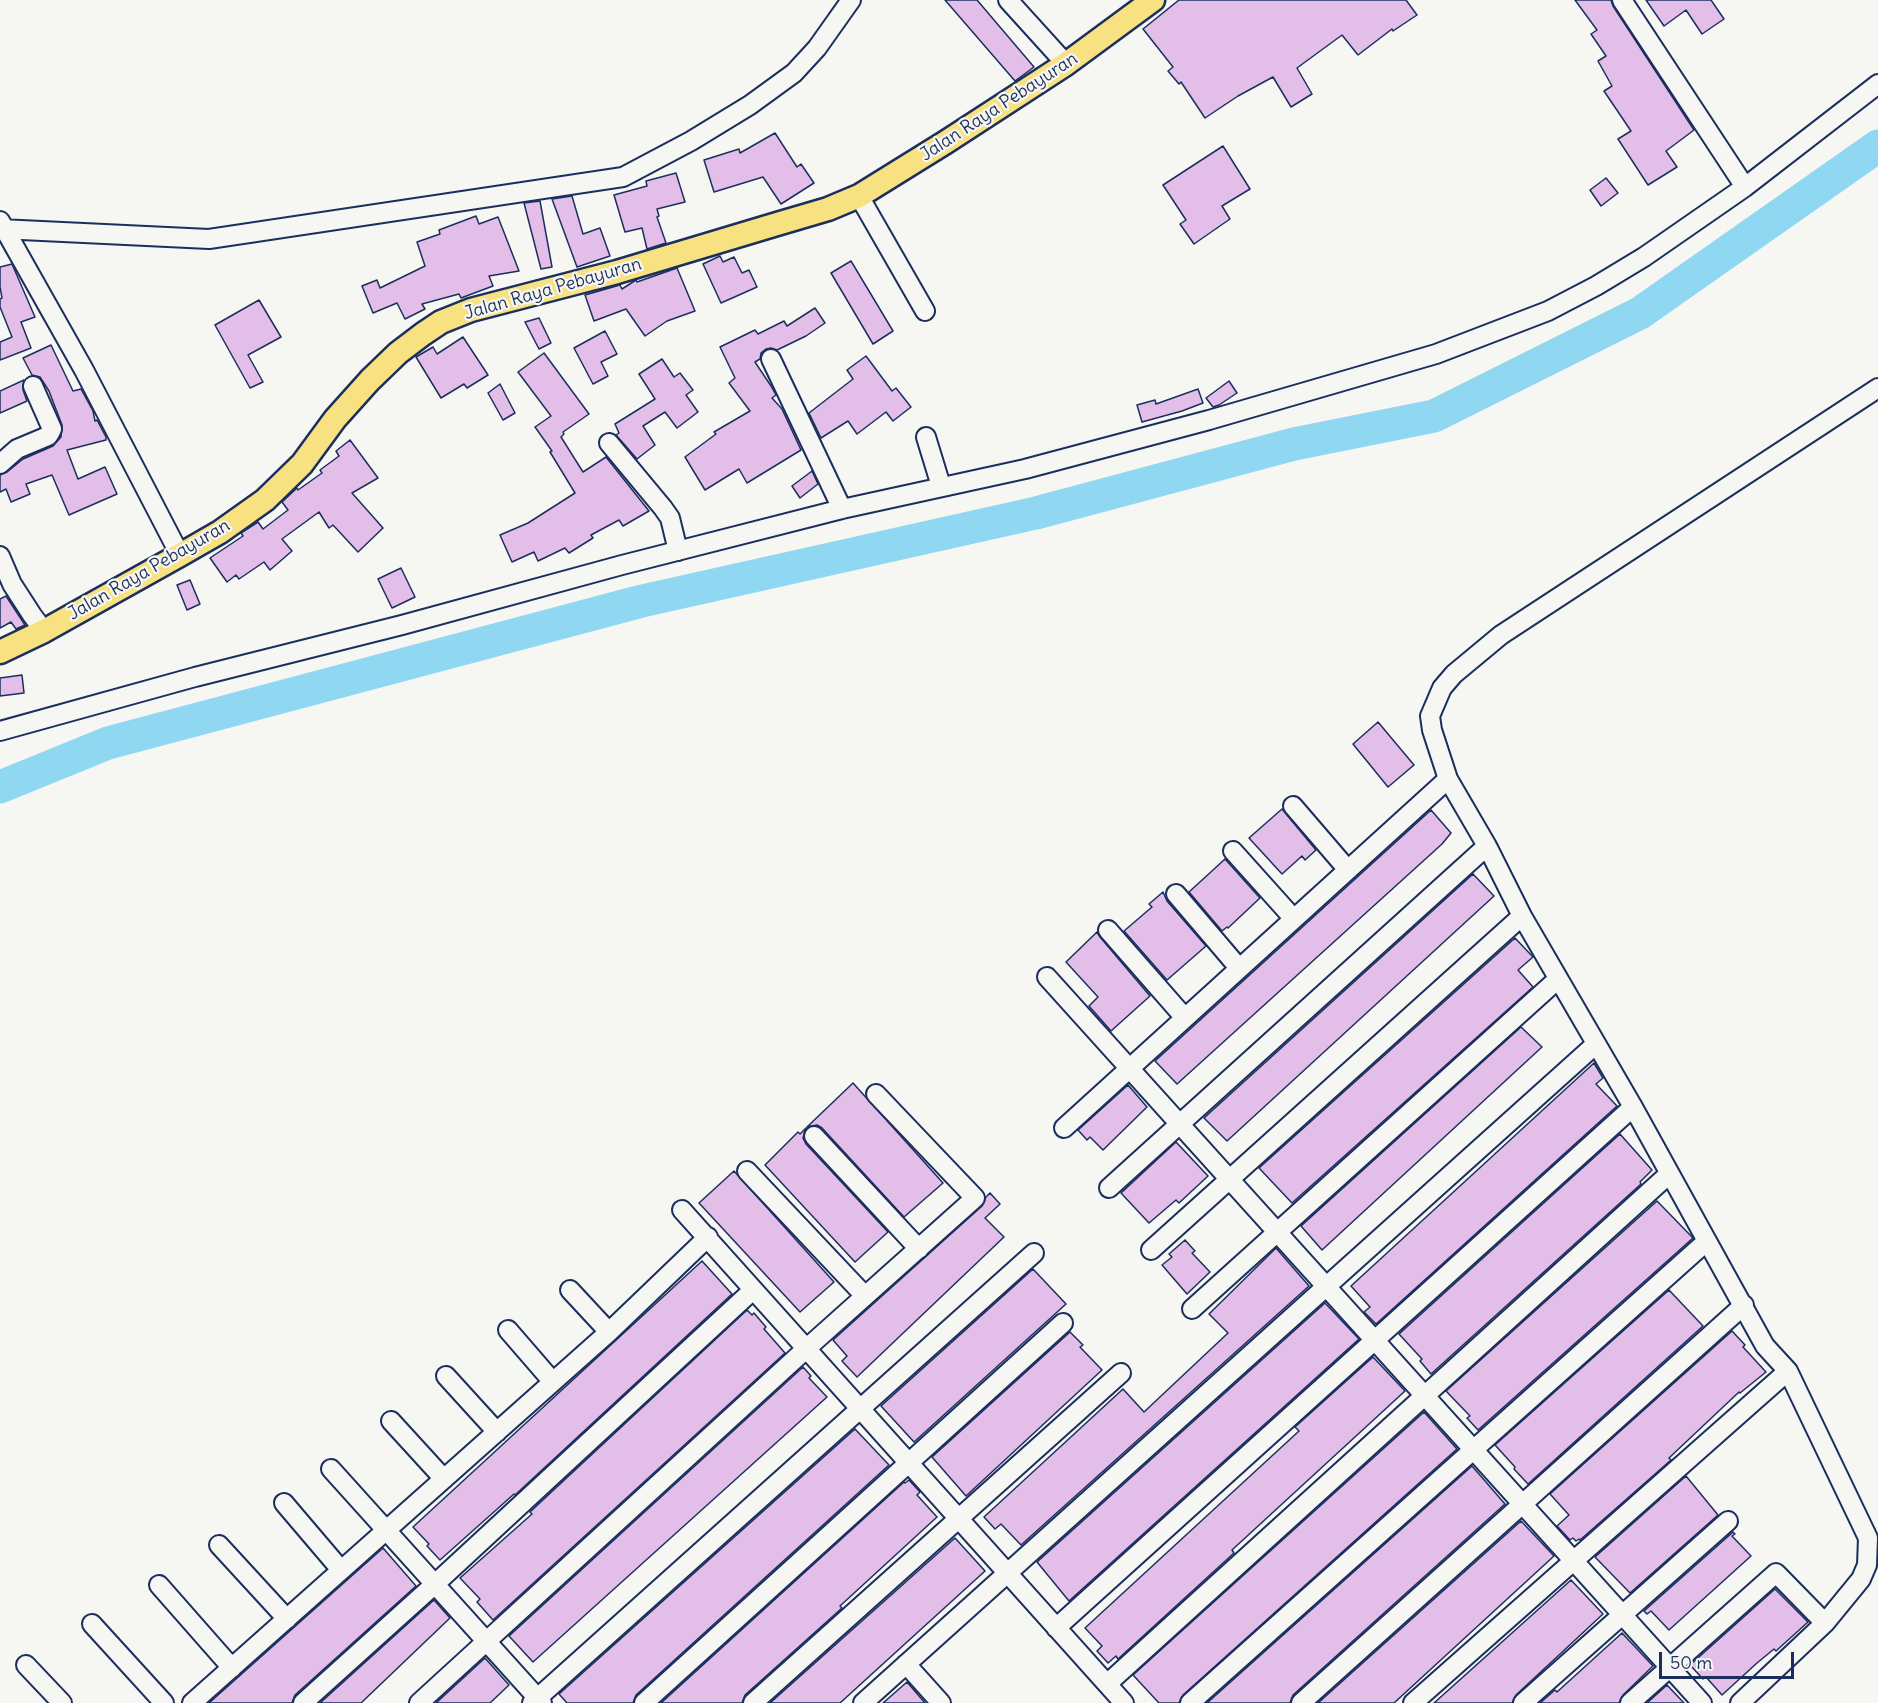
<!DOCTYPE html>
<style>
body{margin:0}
#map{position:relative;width:1878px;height:1703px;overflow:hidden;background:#f6f6f2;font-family:Delius,sans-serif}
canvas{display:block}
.scale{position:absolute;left:1659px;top:1652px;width:135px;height:27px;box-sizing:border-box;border:3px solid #1b2f5e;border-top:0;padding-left:8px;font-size:18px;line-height:21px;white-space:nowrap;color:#1b2f5e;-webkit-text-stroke:4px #f6f6f2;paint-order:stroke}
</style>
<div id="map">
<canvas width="1878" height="1703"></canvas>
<div class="scale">50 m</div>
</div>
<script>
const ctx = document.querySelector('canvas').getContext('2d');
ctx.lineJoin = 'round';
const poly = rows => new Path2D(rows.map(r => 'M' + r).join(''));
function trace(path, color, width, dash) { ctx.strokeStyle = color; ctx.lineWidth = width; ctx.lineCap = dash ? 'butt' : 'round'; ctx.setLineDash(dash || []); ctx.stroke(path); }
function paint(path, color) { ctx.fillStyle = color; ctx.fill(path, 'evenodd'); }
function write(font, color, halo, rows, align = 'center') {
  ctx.font = font + ' Delius,sans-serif'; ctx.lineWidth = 4.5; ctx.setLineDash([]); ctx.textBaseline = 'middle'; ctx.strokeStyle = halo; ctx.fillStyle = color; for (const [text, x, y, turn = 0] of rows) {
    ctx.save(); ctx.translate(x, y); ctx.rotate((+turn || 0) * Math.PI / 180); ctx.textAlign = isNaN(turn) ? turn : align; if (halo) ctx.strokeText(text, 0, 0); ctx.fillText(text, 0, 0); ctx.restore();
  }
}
const river = poly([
 [0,787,108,743,642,601,1036,513,1294,444,1434,416,1640,313,1878,146]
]);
const building = poly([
 [945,0,977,0,1034,67,1015,81,945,0],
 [1179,0,1406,0,1417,15,1393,31,1392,29,1358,55,1342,35,1297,68,1312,94,1291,107,1273,77,1238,96,1205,118,1181,82,1179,84,1168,71,1173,67,1143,29,1179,0],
 [1575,0,1611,0,1613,6,1694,130,1666,151,1677,167,1648,185,1618,139,1631,131,1604,91,1612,86,1598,61,1606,56,1591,34,1597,30,1575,0],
 [1646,0,1711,0,1724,19,1702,34,1686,10,1664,26,1646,0],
 [775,133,797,167,801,164,814,183,781,204,763,177,714,192,704,160,739,149,740,153,775,133],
 [1223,146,1250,189,1222,206,1230,219,1194,244,1180,224,1186,220,1163,185,1223,146],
 [676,173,685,202,657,209,659,216,657,217,666,243,647,249,642,228,625,232,614,195,647,186,646,181,676,173],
 [1606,178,1618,193,1601,206,1590,190,1606,178],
 [572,196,583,234,600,228,610,256,577,267,552,199,572,196],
 [540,201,552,267,541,269,524,203,540,201],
 [476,216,479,224,498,217,519,271,489,276,493,286,461,298,459,294,422,304,425,309,405,319,397,303,373,313,362,286,377,280,380,288,425,266,417,242,440,234,439,230,476,216],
 [720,256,723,262,734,257,742,273,749,270,757,287,721,303,703,264,720,256],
 [851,261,893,331,873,344,831,273,851,261],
 [12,264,35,317,21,322,31,348,0,360,0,342,12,337,0,307,0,299,2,298,0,287,0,267,12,264],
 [677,268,695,311,667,321,645,336,626,309,594,321,585,295,620,285,622,289,636,280,637,282,677,268],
 [259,300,281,337,248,355,263,382,250,388,215,325,259,300],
 [815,308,825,323,806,336,777,350,771,348,766,349,761,353,760,359,755,362,771,386,776,395,772,398,782,409,801,450,747,483,739,469,705,490,685,457,716,434,714,432,750,411,729,383,735,378,720,347,755,330,758,334,784,321,787,326,815,308],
 [539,318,551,343,539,349,525,322,539,318],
 [605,331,617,354,601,362,608,376,593,384,574,348,605,331],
 [463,337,488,375,467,388,464,384,441,398,416,357,433,347,437,354,463,337],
 [51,345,73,391,81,389,93,411,95,421,97,420,106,437,106,440,67,450,78,479,105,467,117,494,69,515,52,475,26,484,30,494,11,502,6,489,0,492,0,475,7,472,23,459,53,446,61,437,62,425,49,391,40,377,32,375,23,358,51,345],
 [544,353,589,414,563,432,564,434,561,437,583,472,606,457,649,511,623,526,619,520,591,535,593,538,569,553,565,548,538,561,534,552,512,562,500,535,528,523,575,493,550,452,552,451,535,427,551,416,518,372,544,353],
 [866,356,892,391,896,388,911,407,893,421,886,412,857,434,848,421,821,438,809,413,853,379,847,370,866,356],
 [662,359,674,377,680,373,693,390,686,395,698,412,677,428,665,412,643,426,655,445,637,459,616,435,619,433,615,424,655,399,639,374,662,359],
 [24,380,23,390,27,401,0,413,0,391,24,380],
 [1229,381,1237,393,1219,405,1213,407,1206,398,1229,381],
 [500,384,515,413,503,420,488,393,500,384],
 [1198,389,1203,403,1182,411,1142,422,1137,405,1155,400,1156,404,1198,389],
 [350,440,378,478,352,493,383,528,358,552,333,525,329,528,319,512,282,539,292,551,270,570,264,562,239,579,236,575,227,582,210,558,243,536,241,533,258,522,263,529,288,510,282,502,297,488,298,490,322,473,320,470,339,456,336,451,350,440],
 [812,471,818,484,800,498,792,486,812,471],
 [401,568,415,597,392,608,378,579,401,568],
 [190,580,200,604,187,610,177,585,190,580],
 [6,596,25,625,16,629,11,622,0,628,0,599,6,596],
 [22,675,24,693,0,696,0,678,22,675],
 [1378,722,1414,765,1388,787,1353,744,1378,722],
 [1282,809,1316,850,1305,860,1302,856,1282,874,1249,838,1282,809],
 [1431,810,1451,833,1442,844,1177,1084,1155,1061,1431,810],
 [1225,859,1260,898,1228,928,1227,927,1222,931,1189,892,1225,859],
 [1473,874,1494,896,1227,1141,1204,1118,1473,874],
 [1163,892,1167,901,1206,946,1167,980,1124,931,1152,907,1149,904,1163,892],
 [1097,932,1100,937,1150,996,1111,1031,1089,1006,1098,997,1066,962,1097,932],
 [1515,938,1533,957,1518,970,1533,987,1292,1203,1259,1168,1515,938],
 [1521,1027,1542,1047,1322,1250,1301,1226,1521,1027],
 [1594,1063,1603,1078,1596,1084,1617,1106,1376,1324,1364,1312,1370,1307,1351,1286,1594,1063],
 [853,1083,943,1183,904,1217,822,1128,817,1125,807,1127,853,1083],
 [1128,1085,1147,1107,1103,1150,1090,1137,1087,1140,1078,1130,1128,1085],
 [806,1128,803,1138,806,1144,888,1232,855,1262,765,1165,798,1132,800,1134,806,1128],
 [1620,1134,1652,1170,1640,1182,1641,1184,1431,1374,1420,1361,1422,1359,1399,1334,1620,1134],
 [1176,1142,1208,1176,1179,1203,1176,1200,1149,1223,1121,1193,1176,1142],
 [734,1171,834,1282,800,1312,699,1203,734,1171],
 [990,1193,1000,1204,985,1218,1004,1237,857,1377,842,1361,847,1356,833,1340,982,1206,986,1197,990,1193],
 [1657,1201,1693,1238,1478,1430,1467,1418,1470,1416,1446,1391,1657,1201],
 [1185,1240,1195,1251,1192,1253,1210,1272,1187,1294,1162,1265,1172,1257,1169,1254,1185,1240],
 [1276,1248,1309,1286,1021,1545,1001,1524,995,1529,984,1517,1123,1389,1144,1412,1228,1333,1209,1314,1276,1248],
 [702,1261,732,1294,515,1495,514,1494,440,1560,427,1546,429,1544,413,1527,702,1261],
 [1033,1269,1066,1304,914,1442,881,1406,1033,1269],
 [1669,1290,1703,1326,1528,1484,1514,1469,1515,1467,1495,1445,1669,1290],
 [1325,1303,1359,1339,1069,1601,1037,1562,1325,1303],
 [747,1310,752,1315,754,1313,766,1327,764,1329,785,1353,493,1620,477,1602,480,1599,460,1578,532,1514,530,1512,747,1310],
 [1732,1331,1745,1345,1743,1347,1766,1372,1740,1393,1739,1392,1669,1458,1671,1460,1580,1540,1579,1539,1576,1541,1573,1538,1570,1540,1557,1526,1569,1515,1550,1494,1732,1331],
 [1070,1332,1083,1345,1080,1347,1102,1370,966,1496,932,1457,1070,1332],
 [1373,1357,1405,1391,1232,1550,1234,1553,1118,1659,1116,1656,1108,1663,1097,1651,1102,1646,1085,1628,1299,1431,1295,1427,1373,1357],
 [803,1367,811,1376,809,1378,827,1397,533,1662,509,1636,803,1367],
 [1424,1412,1457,1449,1183,1695,1179,1703,1159,1703,1133,1675,1424,1412],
 [855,1429,889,1465,636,1695,633,1703,567,1703,559,1694,855,1429],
 [1472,1466,1505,1504,1293,1695,1290,1703,1207,1703,1472,1466],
 [1686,1476,1718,1515,1630,1593,1595,1557,1686,1476],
 [909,1480,920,1492,917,1495,937,1517,840,1606,842,1608,745,1695,742,1703,661,1703,904,1482,905,1483,909,1480],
 [1521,1521,1554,1556,1394,1703,1318,1703,1521,1521],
 [1733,1532,1735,1534,1732,1536,1751,1556,1669,1630,1651,1611,1647,1614,1644,1611,1733,1532],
 [955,1538,985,1571,840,1703,770,1703,955,1538],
 [383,1548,416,1586,295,1695,292,1703,209,1703,383,1548],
 [1571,1580,1603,1614,1516,1695,1512,1703,1434,1703,1571,1580],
 [1775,1589,1808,1622,1776,1651,1774,1649,1757,1663,1722,1695,1706,1677,1703,1679,1690,1665,1775,1589],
 [434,1600,450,1618,361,1703,320,1703,434,1600],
 [1622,1633,1653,1666,1623,1695,1619,1703,1540,1703,1555,1690,1557,1692,1622,1633],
 [485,1658,509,1685,490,1703,436,1703,485,1658],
 [907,1682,925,1703,883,1703,907,1682],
 [1667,1685,1684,1703,1647,1703,1667,1685]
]);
const minor = poly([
 [1008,0,1066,64],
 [1622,0,1745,187],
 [859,196,925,311],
 [0,221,84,370,180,555],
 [0,229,209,239,623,177,691,141,750,105,794,73,817,48,851,0],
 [771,359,842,509],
 [926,437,941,486],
 [609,443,663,508,670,518,678,551],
 [0,464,17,449,48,436,50,433,52,429,33,386],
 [0,556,12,584,32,615,44,631],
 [0,731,195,677,402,625,622,565,842,509,1025,469,1209,420,1436,354,1548,311,1596,286,1644,257,1745,187,1878,84],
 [1293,806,1348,870],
 [1233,851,1294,919],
 [1176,894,1239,968],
 [1108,930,1185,1018],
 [1047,977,1702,1703],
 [1064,1128,1448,779],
 [814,1136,919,1249],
 [747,1171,865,1296],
 [1109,1188,1487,846],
 [682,1210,1124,1703],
 [1151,1250,1522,916],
 [570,1290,609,1332],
 [1192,1309,1558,979],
 [508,1330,553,1382],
 [446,1376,497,1432],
 [391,1421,444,1479],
 [331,1469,542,1703],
 [284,1503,341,1570],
 [219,1545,287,1619],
 [159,1585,232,1668],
 [92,1624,164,1703],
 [1056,1628,1633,1107],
 [906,1664,941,1703],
 [26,1665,62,1703],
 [1107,1684,1669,1174],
 [192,1703,609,1332,708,1237],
 [303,1703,435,1584,753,1290],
 [419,1703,807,1348,975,1198,876,1094],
 [532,1703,1034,1253],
 [644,1703,1063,1323],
 [753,1703,1121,1373],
 [863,1703,1596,1044],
 [1190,1703,1707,1241],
 [1301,1703,1744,1305],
 [1413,1703,1788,1371,1765,1346,1633,1107,1522,916,1487,846,1448,779,1432,730,1430,716,1442,688,1454,674,1501,635,1878,388],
 [1523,1703,1728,1521],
 [1630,1703,1776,1573,1825,1623],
 [1740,1703,1825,1623,1861,1579,1867,1565,1868,1538,1788,1371]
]);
const major = poly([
 [0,652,44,631,180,555,220,532,265,500,302,464,335,419,370,380,398,353,423,334,441,322,471,310,617,272,777,224,828,209,859,196,946,142,1066,64,1153,0]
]);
const streetNames = [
 ["Jalan Raya Pebayuran",999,107,-33],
 ["Jalan Raya Pebayuran",553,289,-16],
 ["Jalan Raya Pebayuran",149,570,-30]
];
trace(river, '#90d8f1', 33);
paint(building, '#e3bee8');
trace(building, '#1b2f5e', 1.5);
trace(minor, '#1b2f5e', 22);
trace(major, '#1b2f5e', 27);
trace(minor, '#f6f6f2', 18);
trace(major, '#f8e181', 22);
write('18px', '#1b2f5e', '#f6f6f2', streetNames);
</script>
